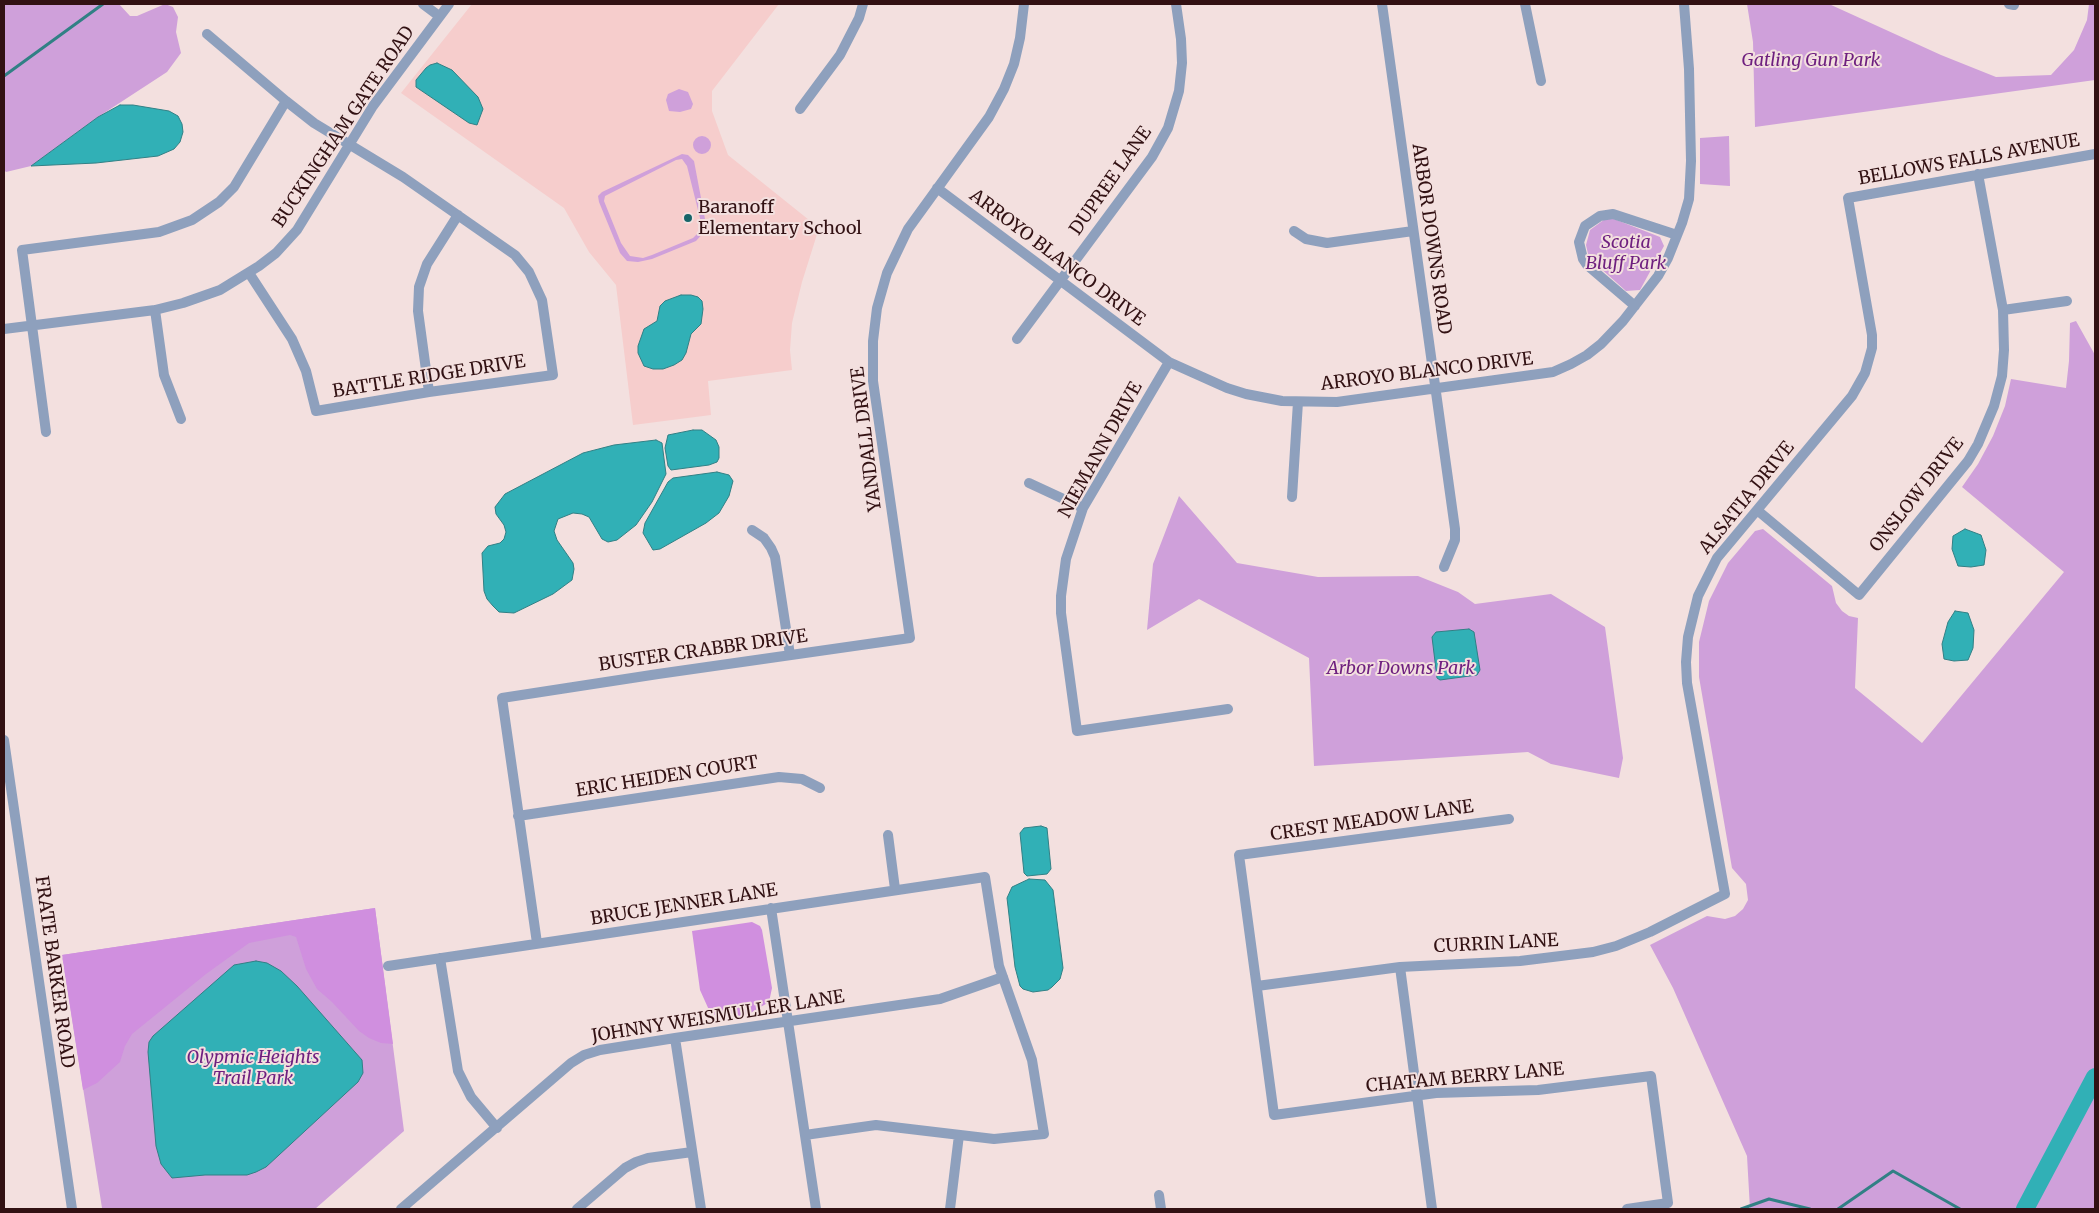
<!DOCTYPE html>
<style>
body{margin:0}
#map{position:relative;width:2099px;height:1213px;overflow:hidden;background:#f3e0df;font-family:Merriweather,serif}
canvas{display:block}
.frame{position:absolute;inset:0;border:5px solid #321113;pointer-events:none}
</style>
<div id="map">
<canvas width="2099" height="1213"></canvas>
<div class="frame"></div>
</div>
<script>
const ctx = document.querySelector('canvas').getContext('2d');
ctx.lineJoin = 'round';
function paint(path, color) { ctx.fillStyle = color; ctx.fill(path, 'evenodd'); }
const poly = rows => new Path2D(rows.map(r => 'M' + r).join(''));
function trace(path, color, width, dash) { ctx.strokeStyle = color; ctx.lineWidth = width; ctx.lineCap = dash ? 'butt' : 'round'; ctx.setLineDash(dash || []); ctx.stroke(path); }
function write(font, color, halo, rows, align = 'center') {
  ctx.font = font + ' Merriweather,serif'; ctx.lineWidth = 4; ctx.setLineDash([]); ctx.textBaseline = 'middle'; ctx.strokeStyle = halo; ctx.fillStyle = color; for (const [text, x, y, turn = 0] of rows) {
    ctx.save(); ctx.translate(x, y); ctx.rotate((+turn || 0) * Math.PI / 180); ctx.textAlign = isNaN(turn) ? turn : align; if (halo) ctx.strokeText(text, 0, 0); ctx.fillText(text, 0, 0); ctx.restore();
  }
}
const built = poly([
 [472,4,779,4,712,91,712,111,728,155,819,228,802,282,792,323,790,350,792,370,708,381,711,415,633,425,616,285,589,252,564,208,401,93]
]);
const green = poly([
 [4,4,119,4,130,16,137,16,165,4,173,7,178,17,176,32,181,53,167,72,98,117,31,166,6,172,4,170],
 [1747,4,1829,4,1941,55,1996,77,2051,75,2074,50,2087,20,2089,4,2095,4,2095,80,1755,127,1753,42],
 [679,89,688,92,693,104,691,109,680,112,669,111,666,100,668,94],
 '693 145a9 9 0 1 1 18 0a9 9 0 1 1-18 0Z',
 [1729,136,1730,186,1700,184,1700,138],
 [682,154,688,155,694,161,705,219,704,232,696,241,652,259,638,262,627,261,620,253,599,202,598,196,602,192],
 [682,159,687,166,700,218,700,226,698,233,693,238,652,255,643,258,630,256,621,243,604,201,605,196,676,160],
 [1605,219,1614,219,1660,237,1664,246,1640,290,1626,291,1589,258,1586,245,1590,230],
 [2076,321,2095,355,2095,1209,1750,1209,1747,1156,1673,988,1650,945,1707,916,1725,919,1735,916,1743,909,1748,900,1746,884,1732,868,1699,677,1699,642,1709,601,1728,563,1755,531,1763,529,1832,586,1836,603,1842,611,1849,616,1858,618,1855,688,1922,743,2064,572,1962,487,1978,464,1993,436,2005,406,2011,379,2066,388,2069,361,2070,323],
 [1179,496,1237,563,1318,577,1418,576,1458,592,1475,604,1551,594,1605,627,1623,758,1619,778,1551,764,1528,752,1314,766,1309,658,1199,599,1147,630,1153,564],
 [375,908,404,1131,315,1209,102,1208,62,955]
]);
const forest = poly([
 [375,908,393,1044,381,1043,369,1038,359,1031,332,1002,317,989,306,969,296,937,290,935,249,943,206,974,132,1034,125,1046,120,1062,97,1083,83,1090,62,955],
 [752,922,760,926,762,930,772,988,769,1002,749,1014,730,1018,715,1015,709,1010,700,990,692,931]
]);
const water = poly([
 [437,63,452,70,478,97,483,109,477,125,469,123,416,87,416,80,426,68,430,65,437,63],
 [120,105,133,105,169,111,178,116,182,124,183,132,180,142,174,149,158,156,96,163,31,166,98,117,120,105],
 [681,295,691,295,698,297,702,301,703,309,701,324,691,334,686,353,682,360,674,365,663,369,653,369,644,366,638,353,638,346,644,329,657,321,660,306,665,301,681,295],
 [693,430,702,430,716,440,719,447,719,458,717,462,709,465,671,470,668,466,665,448,668,435,693,430],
 [656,440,662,443,666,474,652,502,636,525,617,540,608,542,602,539,589,517,582,514,573,513,558,519,554,531,557,540,573,563,574,569,572,580,553,594,514,613,499,612,493,606,487,599,484,591,482,553,488,546,500,543,504,539,506,532,504,525,496,514,495,507,505,494,583,453,614,445,656,440],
 [717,472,729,475,733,481,729,496,719,513,706,523,660,549,653,550,643,533,645,523,668,482,673,478,717,472],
 [1965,529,1981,535,1986,550,1984,565,1971,567,1958,566,1952,549,1953,536,1965,529],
 [1955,611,1968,613,1974,630,1973,648,1968,660,1954,661,1944,659,1942,644,1948,622,1955,611],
 [1469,629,1474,632,1480,670,1477,675,1440,680,1437,678,1432,637,1436,632,1469,629],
 [1041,826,1047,828,1051,869,1047,874,1027,876,1024,873,1020,833,1024,828,1041,826],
 [1029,879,1045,880,1053,890,1063,968,1060,979,1052,987,1048,990,1033,992,1023,989,1020,986,1015,967,1007,898,1012,887,1029,879],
 [256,961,267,963,281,971,297,986,362,1060,363,1073,358,1082,266,1167,256,1172,247,1175,205,1175,172,1178,161,1164,156,1146,148,1052,149,1042,153,1036,234,965,256,961]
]);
const stream = poly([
 [4,76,103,4],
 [1741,1209,1769,1199,1810,1209],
 [1838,1209,1893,1171,1960,1209]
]);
const river = poly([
 [2025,1209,2095,1077]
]);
const minor = poly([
 [423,4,439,16],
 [1382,4,1455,529,1455,540,1444,567],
 [1525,4,1541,81],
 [2009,4,2014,5],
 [207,34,286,101,314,123,403,177,515,255,529,272,542,300,553,375,429,392,316,411,306,371,292,339,249,273],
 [800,109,840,55,859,18,863,4],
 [937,188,1169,362,1227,388,1246,394,1282,401,1337,402,1553,372,1571,364,1587,355,1601,344,1623,321,1658,276,1668,258,1682,223,1689,199,1691,161,1689,69,1684,4],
 [1294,231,1306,239,1327,243,1413,231],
 [1635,306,1587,265,1583,259,1579,242,1585,226,1600,216,1613,214,1677,235],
 [155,310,164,375,181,419],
 [2003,310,2067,301],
 [4,329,155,310,183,303,220,290,259,266,276,253,297,230,373,106,449,4],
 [1017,339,1152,157,1168,128,1179,91,1182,63,1181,39,1176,4],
 [1169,362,1083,508,1066,559,1061,596,1061,613,1077,731,1228,709],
 [429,392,418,311,419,287,427,264,458,215],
 [46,432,22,250,159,232,192,220,219,202,234,187,286,101],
 [1029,483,1083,508],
 [1292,497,1298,402],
 [1757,510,1859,595,1968,461,1978,444,1994,406,2002,376,2004,350,2003,310,1978,174],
 [752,530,764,538,771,548,775,557,790,655],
 [4,740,72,1209],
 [518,816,779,777,802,779,820,788],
 [1509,819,1239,855,1274,1115,1436,1093,1538,1090,1651,1076,1668,1203,1627,1209],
 [888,835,895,889],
 [771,908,816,1209],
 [537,943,502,698,658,674,910,638,873,381,873,341,877,308,887,273,908,229,989,117,1004,89,1014,64,1020,38,1024,4],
 [440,958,458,1071,471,1097,497,1128],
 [388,966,985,877,999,966,1032,1060,1044,1134,994,1139,876,1125,805,1135],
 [1400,967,1432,1209],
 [1257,986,1400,967,1520,961,1593,952,1616,946,1650,932,1725,894,1687,683,1686,662,1688,637,1698,596,1717,558,1852,396,1865,373,1872,348,1872,335,1848,198,2095,154],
 [675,1038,701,1209],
 [1159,1195,1161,1209],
 [401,1209,571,1063,584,1055,600,1050,675,1038,940,999,1003,977],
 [577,1209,625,1168,636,1162,648,1158,692,1152],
 [950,1209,959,1135]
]);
const markers = [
 [688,218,5,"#166569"]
];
const parkNames = [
 ["Gatling Gun Park",1811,61],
 ["Scotia",1626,243],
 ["Bluff Park",1626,264],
 ["Arbor Downs Park",1401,669],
 ["Olypmic Heights",253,1058],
 ["Trail Park",253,1079]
];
const streetNames = [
 ["BUCKINGHAM GATE ROAD",344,127,-56],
 ["BELLOWS FALLS AVENUE",1969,160,-10],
 ["DUPREE LANE",1111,181,-55],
 ["ARBOR DOWNS ROAD",1431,239,82],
 ["ARROYO BLANCO DRIVE",1057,258,37],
 ["ARROYO BLANCO DRIVE",1427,372,-7],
 ["BATTLE RIDGE DRIVE",429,377,-9],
 ["YANDALL DRIVE",867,439,-97],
 ["NIEMANN DRIVE",1101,450,-61],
 ["ONSLOW DRIVE",1917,495,-52],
 ["ALSATIA DRIVE",1747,498,-51],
 ["BUSTER CRABBR DRIVE",703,651,-8],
 ["ERIC HEIDEN COURT",667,777,-9],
 ["CREST MEADOW LANE",1372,821,-8],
 ["BRUCE JENNER LANE",684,905,-9],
 ["CURRIN LANE",1496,944,-3],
 ["FRATE BARKER ROAD",54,972,82],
 ["JOHNNY WEISMULLER LANE",718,1017,-9],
 ["CHATAM BERRY LANE",1465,1078,-5]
];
const poiNames = [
 ["Baranoff",698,208],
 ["Elementary School",698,229]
];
paint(built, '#f6cdcc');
paint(green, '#cfa0da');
paint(forest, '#d08fdf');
paint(water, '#31b0b6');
trace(water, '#318085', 1);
trace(stream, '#318085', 3);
trace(river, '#31b0b6', 18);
trace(minor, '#8ea0bd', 10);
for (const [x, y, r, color] of markers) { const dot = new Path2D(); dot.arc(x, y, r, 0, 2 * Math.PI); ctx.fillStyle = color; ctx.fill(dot); trace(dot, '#f3e0df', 2); }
write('italic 18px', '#6e1f7f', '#f3e0df', parkNames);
write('18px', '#321113', '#f3e0df', streetNames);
write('18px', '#321113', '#f3e0df', poiNames, 'left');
</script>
